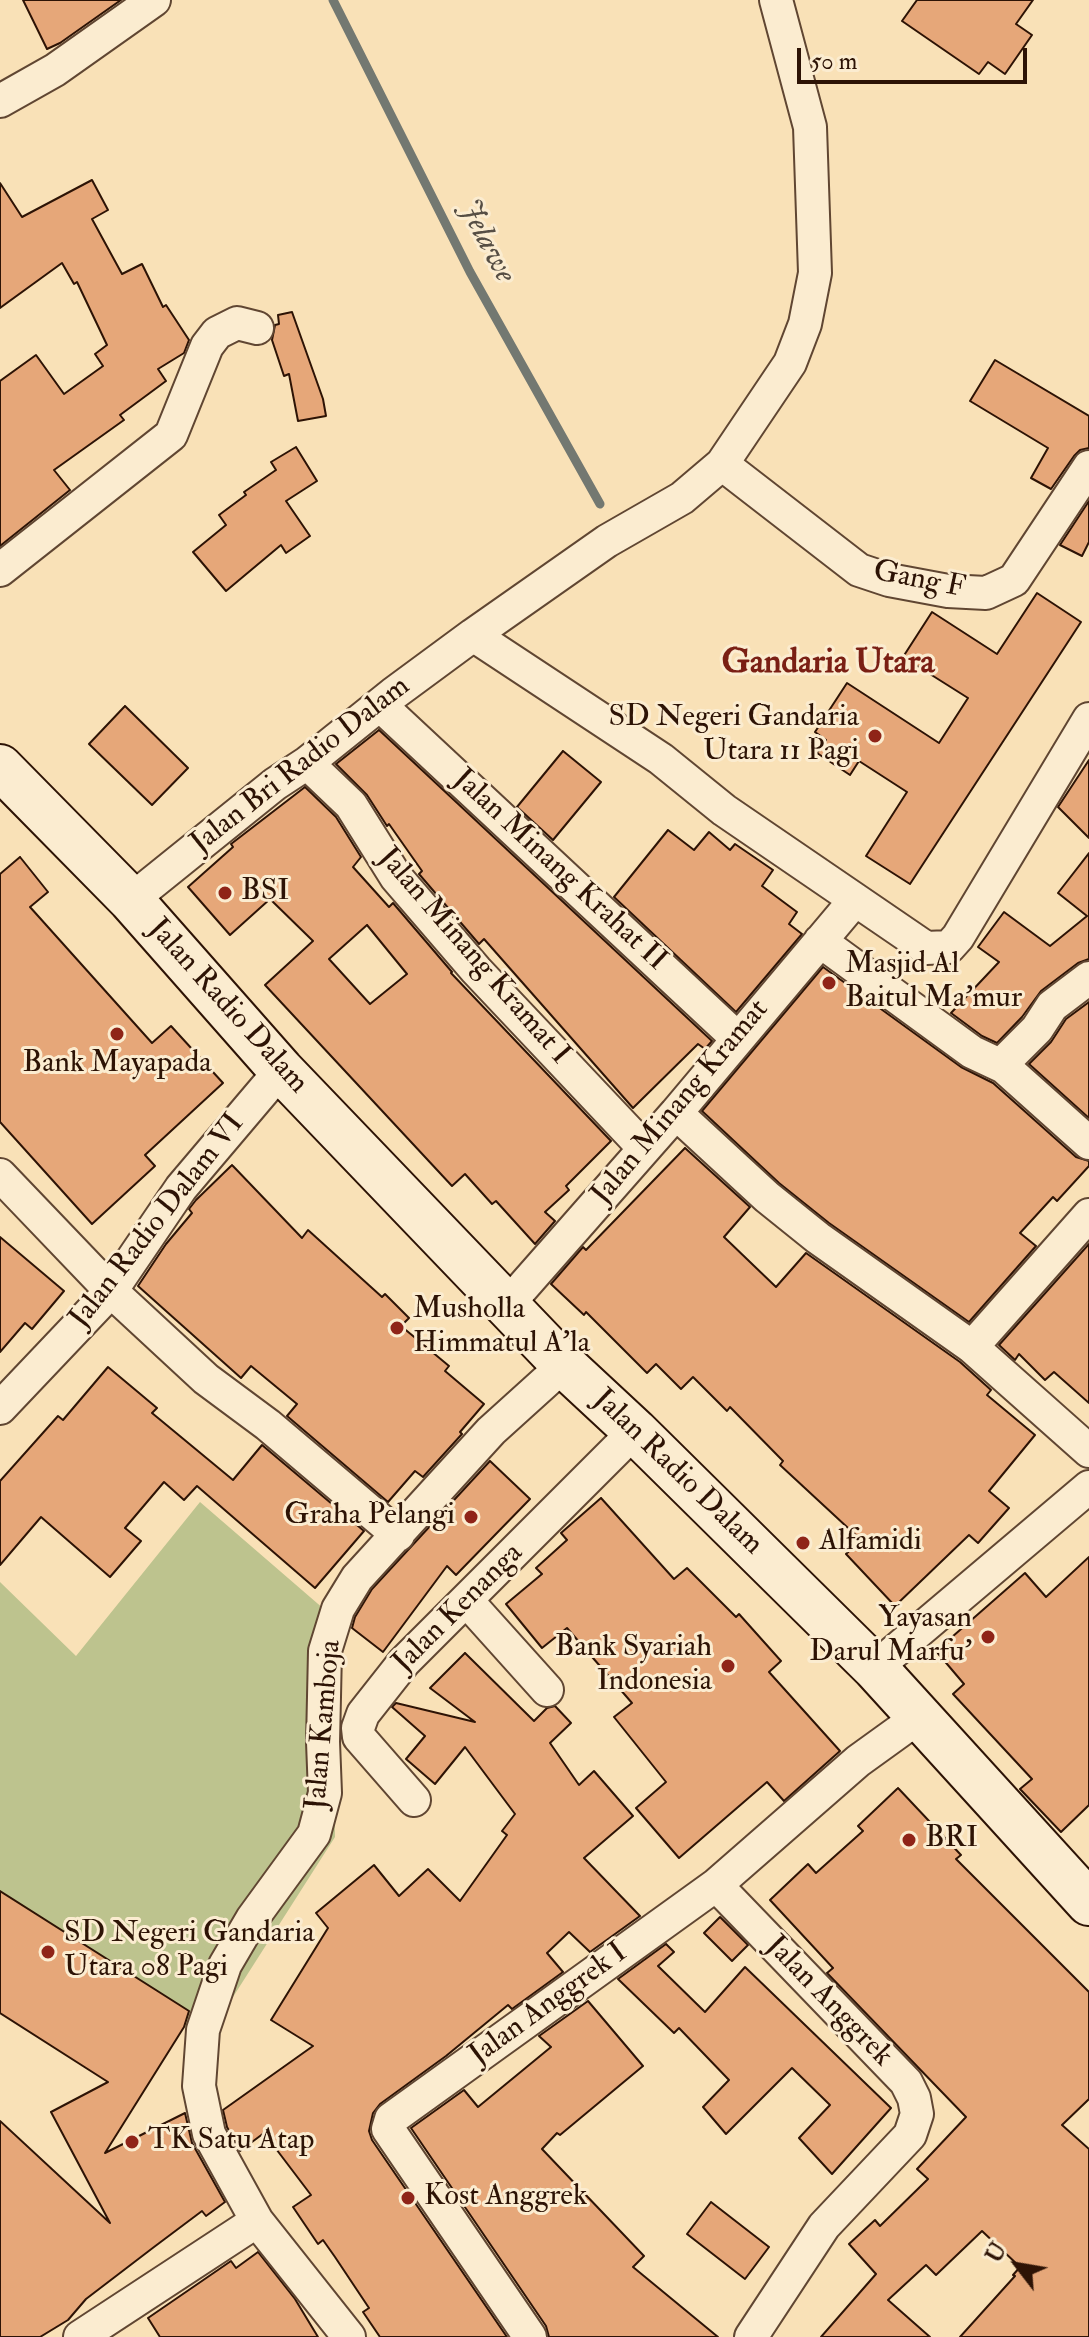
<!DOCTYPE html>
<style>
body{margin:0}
#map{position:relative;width:1089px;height:2337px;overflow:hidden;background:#f9e1b7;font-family:"IM FELL Double Pica",serif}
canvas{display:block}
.north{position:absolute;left:977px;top:2225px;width:80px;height:80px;-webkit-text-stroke:6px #fbecd0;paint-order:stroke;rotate:301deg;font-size:22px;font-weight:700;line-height:32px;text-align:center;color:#2d1305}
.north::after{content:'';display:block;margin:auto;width:28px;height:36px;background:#2d1305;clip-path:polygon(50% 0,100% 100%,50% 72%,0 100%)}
.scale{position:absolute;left:797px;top:48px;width:230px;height:36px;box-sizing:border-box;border:4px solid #2d1305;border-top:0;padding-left:10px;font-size:24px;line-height:28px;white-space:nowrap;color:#2d1305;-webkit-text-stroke:6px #fbecd0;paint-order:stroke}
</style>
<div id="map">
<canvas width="1089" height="2337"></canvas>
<div class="north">U</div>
<div class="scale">50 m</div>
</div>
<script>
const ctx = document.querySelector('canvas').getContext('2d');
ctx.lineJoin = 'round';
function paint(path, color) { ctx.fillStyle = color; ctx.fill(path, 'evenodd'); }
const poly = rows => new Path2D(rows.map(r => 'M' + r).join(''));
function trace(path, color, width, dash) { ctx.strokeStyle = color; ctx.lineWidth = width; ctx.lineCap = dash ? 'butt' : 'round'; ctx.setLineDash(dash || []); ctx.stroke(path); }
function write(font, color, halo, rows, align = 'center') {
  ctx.font = font + ' "IM FELL Double Pica",serif'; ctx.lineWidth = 6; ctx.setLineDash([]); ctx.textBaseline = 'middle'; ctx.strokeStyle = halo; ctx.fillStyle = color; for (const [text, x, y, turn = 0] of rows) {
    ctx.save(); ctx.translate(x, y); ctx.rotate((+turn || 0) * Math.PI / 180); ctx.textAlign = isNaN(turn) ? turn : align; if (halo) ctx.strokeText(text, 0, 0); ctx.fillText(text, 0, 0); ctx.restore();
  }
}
const green = poly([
 [200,1502,332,1616,335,1837,210,2033,181,2026,0,1903,0,1582,76,1656]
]);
const stream = poly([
 [333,0,470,272,600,504]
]);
const building = poly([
 [23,0,121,0,60,43,47,49,23,0],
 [917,0,1033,0,1016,24,1032,35,1005,74,988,62,979,74,902,21,917,0],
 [92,180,108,210,92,219,122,274,142,264,163,307,166,305,189,340,184,353,158,369,166,381,120,415,124,420,54,470,70,490,0,546,0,381,36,355,64,394,103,366,95,354,107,345,77,282,74,284,62,263,0,308,0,183,22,217,92,180],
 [292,312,323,399,326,416,298,421,289,374,284,376,272,340,275,325,279,324,278,315,292,312],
 [995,360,1089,416,1089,448,1080,450,1074,456,1051,489,1031,478,1048,448,970,401,995,360],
 [296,447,317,481,286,501,310,536,286,553,281,545,226,591,193,552,226,525,219,515,246,495,244,492,276,470,271,462,296,447],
 [1089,501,1089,542,1082,556,1060,545,1089,501],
 [1037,593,1081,622,910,884,866,856,907,792,859,761,850,775,817,753,826,740,815,732,847,683,939,743,968,698,903,657,932,612,997,654,1037,593],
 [125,706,188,768,152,805,89,744,125,706],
 [379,730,712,1041,705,1049,698,1044,633,1108,484,939,479,944,419,874,422,871,389,824,387,826,367,795,336,764,379,730],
 [563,751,601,782,553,840,517,807,563,751],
 [1089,760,1089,838,1058,807,1089,760],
 [305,787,336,817,361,857,353,867,389,907,393,903,452,972,451,973,611,1141,566,1186,569,1190,545,1212,555,1221,535,1244,496,1201,492,1204,465,1174,452,1186,265,985,313,941,270,899,230,935,188,887,233,847,231,844,305,787],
 [367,925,407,974,370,1004,329,959,367,925],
 [668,830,694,850,709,832,730,850,735,844,773,870,762,886,797,912,789,924,802,934,736,1012,614,897,668,830],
 [1089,853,1089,959,1078,963,1041,991,1022,1017,997,1043,982,1036,951,1013,999,962,978,947,1004,912,1050,946,1087,916,1058,893,1089,853],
 [20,857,48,892,30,907,152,1043,171,1026,223,1083,145,1155,155,1166,92,1224,0,1122,0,874,20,857],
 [823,967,961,1067,993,1083,1076,1157,1089,1161,1089,1166,1057,1201,1053,1197,1020,1233,1036,1246,969,1322,829,1223,779,1183,702,1111,823,967],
 [1089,1002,1089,1118,1029,1064,1051,1042,1066,1019,1089,1002],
 [685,1148,750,1207,724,1237,776,1287,806,1253,960,1362,991,1390,987,1395,1035,1435,989,1491,1009,1508,978,1543,969,1535,895,1606,846,1554,861,1540,780,1465,783,1461,730,1407,727,1411,693,1377,681,1389,656,1364,647,1373,586,1312,584,1315,551,1284,583,1247,586,1250,685,1148],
 [232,1165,302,1238,308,1230,382,1297,385,1294,409,1318,401,1326,449,1366,445,1371,484,1404,460,1432,462,1434,423,1477,415,1471,388,1502,287,1416,297,1404,251,1366,241,1378,138,1286,166,1244,192,1213,189,1209,196,1200,232,1165],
 [0,1237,64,1291,32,1329,25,1323,0,1352,0,1237],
 [1089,1244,1089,1403,1054,1372,1045,1380,1019,1354,1015,1360,999,1345,1089,1244],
 [108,1367,157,1408,152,1413,233,1480,262,1445,364,1531,315,1588,197,1486,184,1500,164,1482,125,1528,141,1541,110,1577,41,1517,0,1565,0,1481,58,1416,63,1420,108,1367],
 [490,1461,530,1499,456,1575,447,1566,383,1652,352,1628,355,1617,372,1589,490,1461],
 [601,1498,674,1579,687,1568,736,1617,739,1614,781,1661,769,1672,840,1751,784,1801,767,1782,679,1858,636,1808,666,1782,614,1717,632,1703,567,1628,542,1648,506,1604,542,1574,536,1568,567,1540,561,1533,601,1498],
 [1089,1557,1089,1805,1061,1832,1020,1789,1032,1779,953,1694,964,1684,936,1651,1025,1573,1046,1597,1089,1557],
 [465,1653,534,1721,547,1708,555,1706,571,1723,550,1743,579,1785,594,1771,633,1816,584,1858,640,1916,590,1952,569,1932,547,1953,563,1972,512,2009,508,2005,446,2056,380,2104,373,2113,369,2131,372,2140,507,2337,380,2337,363,2312,369,2308,335,2257,323,2240,318,2244,293,2207,311,2195,264,2133,240,2151,227,2127,223,2110,313,2046,271,2020,328,1928,316,1913,374,1865,399,1896,428,1869,460,1901,507,1835,502,1831,515,1814,465,1747,435,1784,406,1759,425,1736,392,1707,396,1703,475,1722,430,1688,465,1653],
 [898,1788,961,1855,956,1859,1089,1992,1089,2099,1062,2125,1089,2149,1089,2337,960,2337,1015,2276,1013,2275,1020,2267,982,2231,936,2275,926,2265,888,2300,930,2337,821,2337,876,2274,849,2244,875,2220,880,2226,928,2179,917,2169,966,2117,827,1973,833,1968,770,1900,808,1864,816,1873,863,1831,858,1826,898,1788],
 [0,1891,189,2011,184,2027,105,2153,185,2113,192,2143,225,2202,206,2216,202,2211,154,2247,86,2299,68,2320,40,2337,0,2337,0,2121,110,2223,51,2112,108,2082,0,2013,0,1891],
 [720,1917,748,1945,732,1961,704,1933,720,1917],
 [666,1944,674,1952,658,1966,705,2012,745,1967,891,2108,832,2174,799,2138,830,2105,792,2068,726,2134,703,2107,729,2080,679,2028,674,2033,618,1979,666,1944],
 [588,2001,643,2066,560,2135,557,2133,542,2149,644,2256,633,2267,718,2337,549,2337,546,2326,411,2128,464,2090,478,2107,551,2047,539,2036,588,2001],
 [711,2202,769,2247,745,2279,687,2234,711,2202],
 [258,2252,295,2299,318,2337,160,2337,148,2318,231,2261,236,2268,258,2252]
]);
const minor = poly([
 [0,101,55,70,154,0],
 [722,464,859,570,889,580,948,591,986,593,1014,580,1089,467],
 [0,570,171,435,207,346,217,333,237,323,257,328],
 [473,635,661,759,724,810,926,948,949,947,958,937,1089,719],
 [380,705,737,1038],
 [307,763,351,805,396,877,476,970,644,1148],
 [131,900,275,784,307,763,393,694,473,635,607,541,682,498,722,464,790,363,805,324,815,273,810,127,776,0],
 [820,941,972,1052,1004,1067,1089,1143],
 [1004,1067,1004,1062,1037,1029,1052,1006,1089,978],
 [676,1113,767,1197,818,1238,972,1347,1089,1451],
 [0,1175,111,1291,206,1379,268,1425,398,1535],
 [507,1305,676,1113,855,900],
 [972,1347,1089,1215],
 [0,1408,111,1291,181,1188,281,1070],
 [467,1601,547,1690],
 [875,1668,1089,1487],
 [414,1800,359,1737,358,1728,363,1714,404,1662,635,1431],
 [716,1885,906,2082,914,2098,917,2114,910,2135,824,2226,751,2337],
 [80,2337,257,2221],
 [349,2337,257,2221,209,2134,199,2086,203,2030,225,1965,252,1919,314,1834,325,1793,323,1742,325,1651,338,1609,357,1578,491,1431,564,1365],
 [530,2337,388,2129,391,2119,716,1885,858,1761,919,1717]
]);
const secondary = poly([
 [0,767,131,900,281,1070,564,1365,635,1431,875,1668,1089,1903]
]);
const markers = [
 [875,736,8,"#8f2418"],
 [225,893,8,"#8f2418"],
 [829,983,8,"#8f2418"],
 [117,1034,8,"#8f2418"],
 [397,1328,8,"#8f2418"],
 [471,1517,8,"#8f2418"],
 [803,1543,8,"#8f2418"],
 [988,1637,8,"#8f2418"],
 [728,1666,8,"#8f2418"],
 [909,1840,8,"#8f2418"],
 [48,1952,8,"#8f2418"],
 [132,2142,8,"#8f2418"],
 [408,2198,8,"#8f2418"]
];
const streetNames = [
 ["Gang F",919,581,11],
 ["Jalan Bri Radio Dalam",301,766,-38],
 ["Jalan Minang Krahat II",559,871,43],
 ["Jalan Minang Kramat I",473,957,49],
 ["Jalan Radio Dalam",227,1007,48],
 ["Jalan Minang Kramat",681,1103,-50],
 ["Jalan Radio Dalam VI",158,1222,-52],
 ["Jalan Radio Dalam",677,1473,44],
 ["Jalan Kenanga",459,1609,-45],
 ["Jalan Kamboja",325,1725,-85],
 ["Jalan Anggrek",828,2002,46],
 ["Jalan Anggrek I",549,2005,-36]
];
const poiNames = [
 ["SD Negeri Gandaria",859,719,"right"],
 ["Utara 11 Pagi",859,753,"right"],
 ["BSI",241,893],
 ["Masjid Al",845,966],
 ["Baitul Ma'mur",845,1000],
 ["Bank Mayapada",117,1065,"center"],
 ["Musholla",413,1311],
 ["Himmatul A'la",413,1345],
 ["Graha Pelangi",455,1517,"right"],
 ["Alfamidi",819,1543],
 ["Yayasan",972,1620,"right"],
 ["Darul Marfu'",972,1654,"right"],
 ["Bank Syariah",712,1649,"right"],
 ["Indonesia",712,1683,"right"],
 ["BRI",925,1840],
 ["SD Negeri Gandaria",64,1935],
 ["Utara 08 Pagi",64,1969],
 ["TK Satu Atap",148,2142],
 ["Kost Anggrek",424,2198]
];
const waterNames = [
 ["Jelawe",485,242,62]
];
const quarterNames = [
 ["Gandaria Utara",828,665]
];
paint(green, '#bdc38e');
trace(stream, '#737871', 9);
paint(building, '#e6a779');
trace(building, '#2d1305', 2);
trace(minor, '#604632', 36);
trace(secondary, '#2d1305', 48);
trace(minor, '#fbecd0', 32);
trace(secondary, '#fbecd0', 44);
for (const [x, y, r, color] of markers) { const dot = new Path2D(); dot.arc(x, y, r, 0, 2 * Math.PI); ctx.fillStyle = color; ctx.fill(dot); trace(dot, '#fbecd0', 3); }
write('30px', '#2d1305', '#fbecd0', streetNames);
write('30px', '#2d1305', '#fbecd0', poiNames, 'left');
write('italic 32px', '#564e44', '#fbecd0', waterNames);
write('bold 34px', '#7a1f14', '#fbecd0', quarterNames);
</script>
